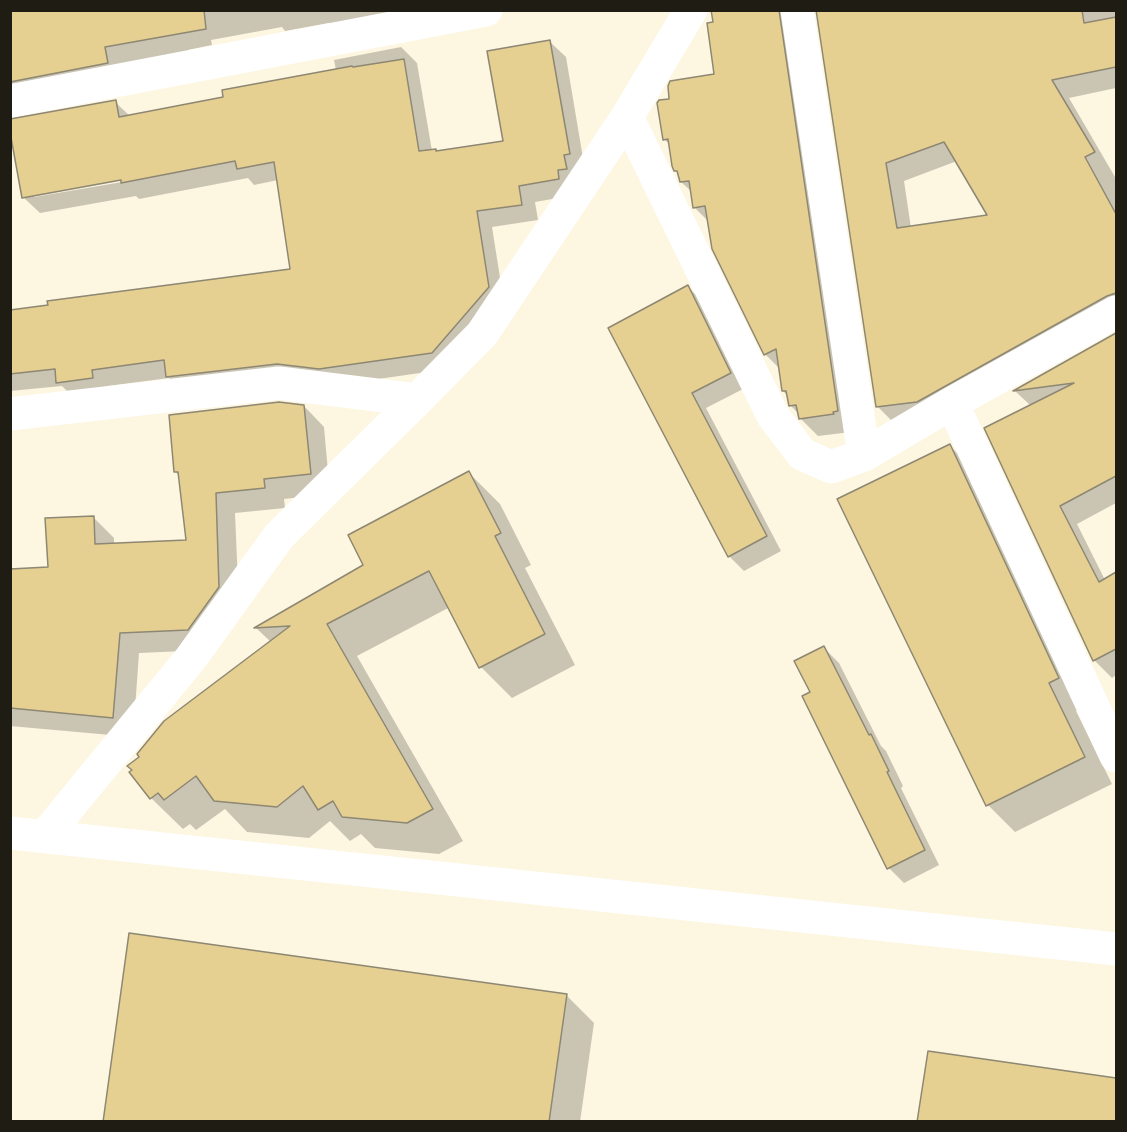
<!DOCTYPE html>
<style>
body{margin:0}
#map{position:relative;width:1127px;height:1132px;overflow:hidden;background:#fdf6e0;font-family:Commissioner,sans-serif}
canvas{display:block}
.frame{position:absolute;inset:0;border:12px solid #1f1c14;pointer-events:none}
</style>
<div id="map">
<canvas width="1127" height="1132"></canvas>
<div class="frame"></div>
</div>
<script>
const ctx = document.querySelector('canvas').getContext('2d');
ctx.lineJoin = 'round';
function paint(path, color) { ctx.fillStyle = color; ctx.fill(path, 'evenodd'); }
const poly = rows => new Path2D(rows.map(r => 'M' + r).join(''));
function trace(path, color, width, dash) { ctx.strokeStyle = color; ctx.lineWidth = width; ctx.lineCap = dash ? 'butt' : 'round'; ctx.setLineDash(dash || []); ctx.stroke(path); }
const shadow = poly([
 [10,10,446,10,345,39,329,23,285,31,282,27,211,40,212,45,188,50,188,53,10,96],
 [723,10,809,10,851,432,818,436,800,418,799,414,790,405,788,396,783,391,780,369,765,354,709,222,694,207,692,192,681,182,679,174,676,170,670,145,664,139,671,100,716,76,715,23],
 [818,10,1116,10,1116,88,1069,98,1115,177,1116,176,1116,318,895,424,877,406],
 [957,161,989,217,911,228,904,181],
 [549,41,566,57,585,170,575,195,535,202,538,220,492,227,504,303,448,369,336,385,184,393,169,378,108,386,109,394,74,398,62,386,10,391,10,311,292,271,278,180,254,185,248,178,139,199,136,196,40,213,23,197,115,102,130,116,225,98,336,70,334,60,401,47,417,63,432,151,437,152,505,142],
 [128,178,128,181,34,197,34,194],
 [688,287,703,302,745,388,706,408,781,551,744,571,729,556,610,328],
 [1116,335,1116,503,1077,524,1105,580,1116,574,1116,675,1112,678,1094,660,1031,406,1015,391],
 [304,406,324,427,330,494,284,499,285,508,235,513,239,607,208,650,139,653,133,737,10,726,10,570,50,569,93,517,114,538,114,545,187,542,180,477,175,471],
 [950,446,977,473,1085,706,1076,711,1112,784,1015,832,988,805],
 [469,473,500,504,531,565,525,568,575,665,512,698,481,667,450,607,357,656,463,841,439,854,375,848,361,834,350,841,330,821,309,838,247,832,225,809,196,830,190,824,183,829,151,798,271,642,256,628,365,566],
 [824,648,839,663,881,746,886,751,903,786,901,788,939,865,904,883,889,868,812,693],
 [566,995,594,1023,580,1122,104,1122],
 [929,1052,1116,1080,1116,1122,919,1122]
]);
const building = poly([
 [10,10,204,10,206,29,105,47,108,63,10,82,10,10],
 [711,10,779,10,838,411,833,412,834,414,799,419,796,405,789,406,786,391,782,391,776,349,764,355,712,249,705,206,693,208,689,181,680,182,677,171,674,171,672,166,668,139,663,140,657,103,659,100,669,99,668,86,670,81,714,74,707,23,713,22,711,10],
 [816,10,1082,10,1084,23,1116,17,1116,67,1052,80,1095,152,1085,157,1116,214,1116,293,1107,296,917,402,876,407,816,10],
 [944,142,987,215,897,228,886,163,944,142],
 [550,40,570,154,564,155,567,169,558,170,559,179,519,186,522,205,477,211,489,287,432,353,319,369,277,364,166,377,164,360,92,370,93,378,56,383,55,369,10,374,10,310,48,305,47,301,290,269,274,162,237,169,235,161,121,183,121,180,22,198,10,132,10,119,116,100,119,117,223,97,222,90,352,66,353,67,404,59,419,151,436,149,436,151,503,141,487,51,550,40],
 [688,285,731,373,692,393,767,536,728,557,608,328,688,285],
 [1116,333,1116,476,1060,506,1099,582,1116,572,1116,649,1093,661,984,428,1074,383,1013,391,1116,333],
 [279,402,304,405,311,474,264,479,265,488,216,493,219,587,188,630,120,633,113,718,10,708,10,569,48,567,45,518,94,516,95,544,186,540,178,472,174,472,169,415,279,402],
 [950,444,1059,678,1049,683,1085,757,986,806,837,499,950,444],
 [469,471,501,533,495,536,545,634,479,668,429,571,327,624,433,809,407,823,342,817,333,801,318,810,303,786,277,807,214,801,196,776,164,800,158,793,150,799,129,772,132,770,127,766,139,757,137,754,164,721,290,626,254,628,363,565,348,535,469,471],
 [824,646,869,735,871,734,889,771,887,772,925,850,887,869,802,696,810,692,794,661,824,646],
 [129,933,567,994,549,1122,103,1122,129,933],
 [928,1051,1116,1078,1116,1122,917,1122,928,1051]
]);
const minor = poly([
 [797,10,864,455],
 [10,101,486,10],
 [627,117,773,416,802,454,831,467,864,455,952,403,1116,312],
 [952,403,1116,756],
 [10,414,279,383,417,400],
 [10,833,1116,949],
 [45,836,191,658,279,536,417,400,482,334,627,117,691,10]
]);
paint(shadow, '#0003');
paint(building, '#e5d091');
trace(building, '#8d8773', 1.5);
trace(minor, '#fff', 33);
</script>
